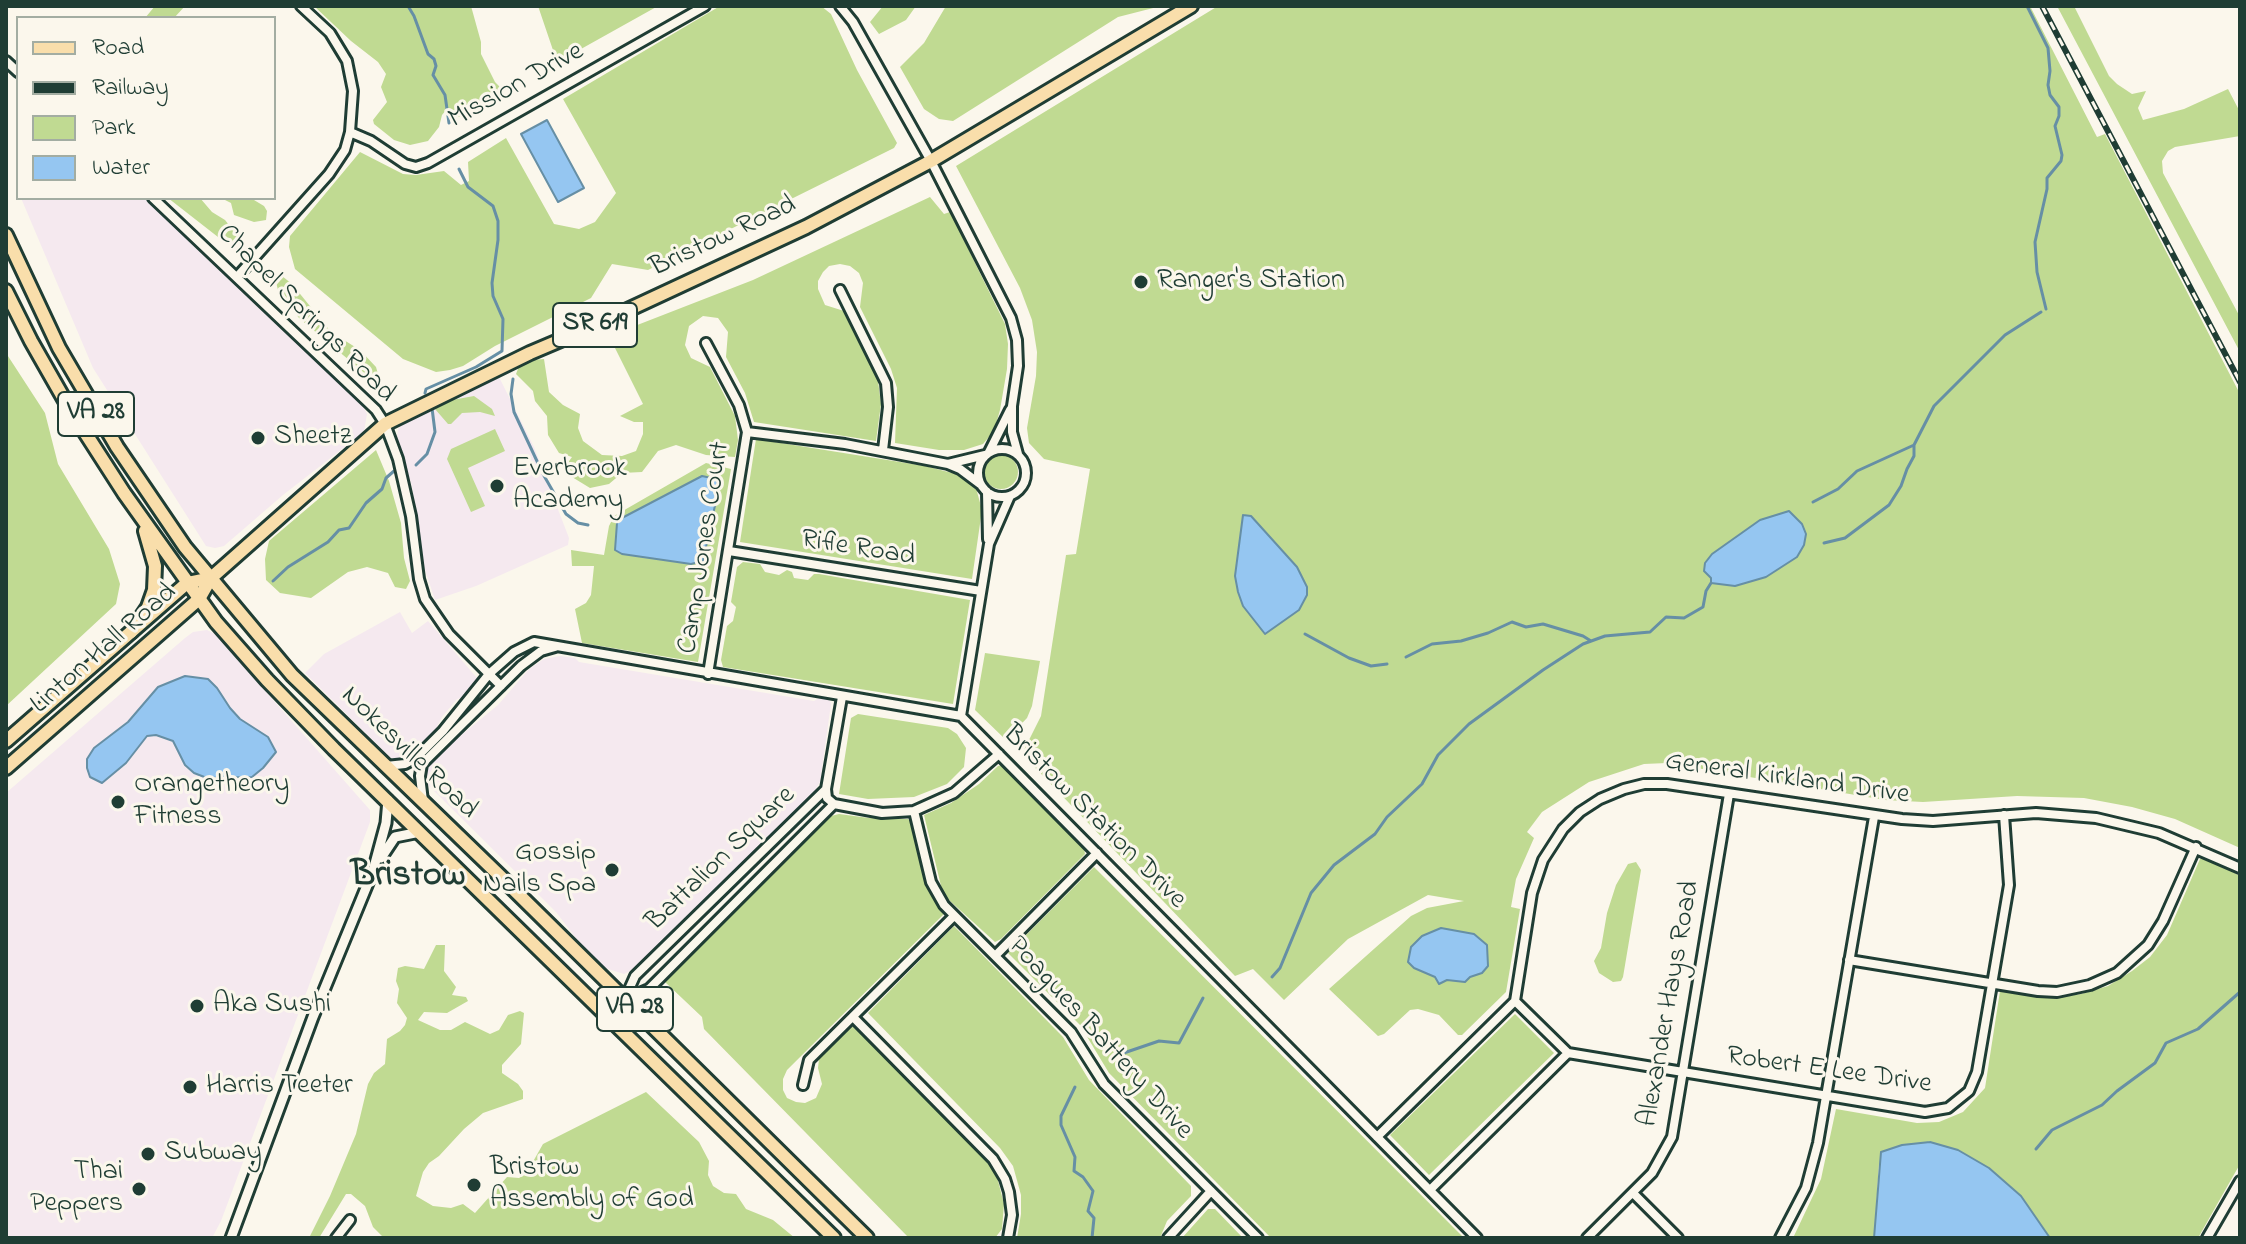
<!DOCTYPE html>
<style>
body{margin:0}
#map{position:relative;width:2246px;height:1244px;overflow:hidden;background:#fbf7ec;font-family:"Indie Flower",sans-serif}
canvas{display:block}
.frame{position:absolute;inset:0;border:8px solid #1f3d34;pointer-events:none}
.legend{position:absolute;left:16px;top:16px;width:260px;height:184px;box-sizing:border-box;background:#fbf7ec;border:2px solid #a3ada2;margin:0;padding:10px 14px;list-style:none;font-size:24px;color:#1f3d34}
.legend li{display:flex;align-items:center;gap:16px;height:40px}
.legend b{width:40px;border:2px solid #a3ada2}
</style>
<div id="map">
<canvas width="2246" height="1244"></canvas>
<div class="frame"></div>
<ul class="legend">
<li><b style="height:10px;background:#f9deab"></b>Road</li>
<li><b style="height:10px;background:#1f3d34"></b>Railway</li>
<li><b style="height:22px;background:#c0da92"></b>Park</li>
<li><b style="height:22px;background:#95c6f1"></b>Water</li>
</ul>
</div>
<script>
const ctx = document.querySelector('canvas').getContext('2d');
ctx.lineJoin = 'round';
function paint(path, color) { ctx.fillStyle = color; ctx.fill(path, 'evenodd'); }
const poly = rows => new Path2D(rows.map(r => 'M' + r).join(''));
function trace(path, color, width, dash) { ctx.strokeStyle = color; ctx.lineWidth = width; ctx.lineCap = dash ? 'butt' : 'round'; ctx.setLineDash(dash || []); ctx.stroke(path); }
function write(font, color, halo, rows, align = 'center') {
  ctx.font = font + ' "Indie Flower",sans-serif'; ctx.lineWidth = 6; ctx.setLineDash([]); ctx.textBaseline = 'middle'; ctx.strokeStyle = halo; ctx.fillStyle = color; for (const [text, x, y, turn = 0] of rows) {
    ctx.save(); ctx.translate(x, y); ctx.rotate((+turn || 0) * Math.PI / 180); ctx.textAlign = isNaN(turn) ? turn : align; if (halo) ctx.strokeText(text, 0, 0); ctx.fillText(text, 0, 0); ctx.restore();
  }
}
const built = poly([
 [21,198,144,198,351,383,367,414,364,432,283,495,224,546,215,548,206,546,93,368],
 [499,377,534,447,569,538,568,545,476,586,435,600,422,561,412,486,397,437,398,430,400,425,419,411],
 [400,612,412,633,428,621,477,678,476,684,465,697,457,699,442,717,431,738,409,760,399,762,390,757,305,673,324,654],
 [207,630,215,634,370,810,370,822,221,1221,212,1238,6,1238,6,793,185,638,193,632],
 [560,656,575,658,579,662,814,701,821,697,829,699,831,704,820,782,814,792,636,968,624,974,605,968,582,946,556,912,423,780,423,768,426,764,498,705,529,669,544,659]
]);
const green = poly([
 [155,6,185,6,174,18,145,18],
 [314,6,471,6,481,42,481,54,495,82,502,89,486,109,464,117,456,117,447,109,442,115,439,127,428,141,410,145,394,140,374,124,373,120,387,102,381,87,386,74,378,62,351,41],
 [538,6,658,6,581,49,563,65,556,68,555,56],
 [720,6,821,6,831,14,857,70,897,143,894,148,648,270,612,264,591,298,495,346,463,366,450,370,436,372,403,359,295,269,289,247,290,236,360,152,403,174,416,175,444,171,461,185,469,181,468,162,506,138,554,224,579,229,595,222,616,193,563,99],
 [883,6,916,6,906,20,879,34,870,22],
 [946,6,1161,6,1118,17,953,121,939,119,924,109,900,67,924,43],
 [1218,6,2030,6,2097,137,2105,134,2240,394,2240,848,2175,819,2132,807,2084,798,2017,796,1923,802,1885,800,1667,763,1644,764,1589,782,1542,812,1527,832,1534,838,1516,879,1511,907,1520,909,1506,992,1462,1035,1458,1035,1439,1015,1418,1009,1410,1010,1384,1034,1378,1036,1329,989,1411,916,1427,908,1464,901,1428,895,1348,939,1284,1000,1253,969,1235,976,1022,754,1041,716,1066,555,1076,554,1090,469,1044,459,1029,443,1027,428,1036,376,1037,352,1032,320,1020,288,956,166],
 [2057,6,2074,6,2109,76,2117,84,2132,94,2146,91,2138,108,2143,120,2184,109,2228,89,2240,112,2240,136,2175,147,2168,151,2162,161,2163,173,2240,317,2240,352],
 [930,197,944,214,950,212,1005,324,1008,344,1007,369,1000,410,994,431,983,444,964,450,939,450,895,443,897,388,891,369,860,307,863,283,859,273,850,266,840,264,829,266,823,272,818,281,818,289,825,305,844,311,878,381,881,404,876,441,754,422,745,393,726,357,728,332,718,318,703,316,689,326,685,345,691,358,710,367,735,416,738,440,735,457,706,455,676,445,658,451,642,472,622,473,609,484,590,488,572,477,567,464,572,457,559,453,548,435,547,416,535,401,533,391,516,374,521,361,544,359,549,392,563,405,580,414,578,428,583,441,602,455,622,456,636,451,643,434,643,422,634,422,620,416,643,404,609,336,753,280],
 [168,198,200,198,212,212,225,220,237,235,238,241,228,243,218,237],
 [221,198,254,200,264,206,267,211,266,220,254,222,234,215,231,203],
 [274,274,282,276,292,284,331,332,360,350,376,367,378,374,368,376,362,371,299,318,278,290],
 [6,353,45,413,58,464,109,549,120,584,116,604,6,706],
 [474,396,492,409,495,416,480,412,462,413,451,424,448,424,435,409,452,400],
 [495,429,505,451,468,468,485,506,471,512,447,459,451,449],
 [756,439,925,466,960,475,969,481,976,488,982,510,972,579,740,542],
 [376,450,389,481,401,523,404,558,410,581,406,589,395,587,388,573,367,567,348,572,311,598,280,593,266,580,265,559,269,541],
 '984 472a17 17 0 1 1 34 0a17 17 0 1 1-34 0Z',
 [706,463,731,469,698,662,582,643,575,609,586,603,591,595,594,566,572,566,571,550,604,555,609,526,614,516],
 [743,562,760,564,765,572,779,575,787,570,792,572,794,578,808,580,814,574,819,574,970,600,953,704,723,667,721,660,727,626,733,621,736,607,731,602,737,567],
 [985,653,1040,661,1032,706,1027,718,1006,740,975,710],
 [858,714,948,728,957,734,966,748,964,767,947,784,914,797,868,799,839,794,851,718],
 [1002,765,1084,848,1085,854,1001,939,995,942,949,900,942,890,924,815,951,803,979,784,998,766],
 [839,814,869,818,908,819,911,822,929,890,944,914,787,1070,783,1079,783,1090,787,1098,796,1102,805,1103,816,1098,822,1084,818,1068,819,1059,849,1027,858,1027,980,1152,990,1165,997,1177,1004,1204,1002,1229,995,1238,909,1238,704,1029,702,1017,665,982,831,816],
 [2205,857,2240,876,2240,1164,2198,1238,2050,1238,2021,1196,1879,1164,1874,1238,1793,1238,1821,1179,1836,1109,1917,1123,1939,1122,1963,1112,1985,1088,2000,991,2052,998,2081,994,2108,986,2132,971,2150,957,2167,935,2200,859],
 [1636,862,1641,870,1623,977,1621,981,1613,982,1599,973,1594,961,1601,948,1607,913,1616,885,1628,864],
 [1094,867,1464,1238,1271,1238,1109,1073,1080,1025,1008,953],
 [954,926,1063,1037,1089,1080,1191,1186,1191,1196,1167,1221,1160,1238,1017,1238,1021,1214,1021,1195,1013,1166,1000,1148,868,1013],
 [436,945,445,945,444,971,456,987,452,995,466,997,468,1001,447,1013,424,1012,418,1020,440,1030,451,1030,465,1022,490,1034,499,1030,508,1015,520,1011,524,1013,521,1044,502,1065,502,1073,518,1084,523,1091,523,1099,483,1113,464,1129,439,1156,429,1163,423,1172,416,1196,433,1206,451,1208,463,1204,475,1213,507,1177,519,1178,526,1174,543,1144,646,1092,699,1142,709,1161,708,1175,713,1186,724,1193,736,1194,746,1209,773,1220,795,1238,384,1238,373,1227,365,1206,351,1194,346,1194,319,1238,309,1238,330,1196,356,1134,368,1084,374,1073,385,1064,387,1039,400,1031,405,1025,407,1018,397,1003,399,989,396,981,398,968,405,966,424,969],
 [1515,1014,1554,1053,1429,1175,1390,1135],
 [1208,1209,1215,1209,1243,1238,1182,1238]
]);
const water = poly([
 [547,120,584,188,558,202,521,134,547,120],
 [702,476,716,479,719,487,703,561,691,564,622,554,615,550,617,523,620,519,702,476],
 [1789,511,1802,524,1806,534,1804,545,1797,557,1766,577,1735,586,1711,583,1711,578,1704,571,1705,563,1712,554,1760,520,1789,511],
 [1243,515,1251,516,1297,567,1307,587,1307,595,1299,610,1265,634,1243,606,1238,592,1235,576,1243,515],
 [185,676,208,679,217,688,230,708,240,719,268,737,276,752,263,768,252,777,207,778,194,773,185,765,173,741,156,735,147,736,126,763,102,783,90,777,87,768,87,759,94,748,128,722,158,687,185,676],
 [1441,928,1474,934,1487,945,1488,966,1482,973,1470,977,1465,982,1447,980,1439,984,1435,977,1414,968,1408,962,1411,947,1422,936,1441,928],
 [1930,1142,1958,1150,1989,1168,2021,1196,2050,1238,1874,1238,1881,1152,1902,1145,1930,1142]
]);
const stream = poly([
 [408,6,414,16,428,54,434,59,436,66,433,75,445,95,449,123],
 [2027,6,2048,48,2050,71,2048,85,2050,95,2059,107,2059,116,2055,126,2062,155,2061,161,2047,178,2047,189,2035,242,2037,272,2046,309],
 [513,379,511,394,514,412,543,474,566,514,578,523,588,525],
 [425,393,426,389,476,367,502,351,503,319,493,296,492,283,498,240,498,221,493,206,468,187,459,169],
 [416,465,427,454,435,432,432,408],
 [1813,502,1838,489,1857,471,1914,445,1934,406,2005,335,2041,312],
 [1824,543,1845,538,1889,505,1901,486,1907,469,1914,456,1914,445],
 [273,581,288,567,328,542,339,530,349,528,366,503,382,489,386,478,394,471],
 [1305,634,1349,658,1371,666,1387,664],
 [1406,657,1432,644,1461,641,1488,633,1512,622,1526,627,1543,624,1583,636,1591,641],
 [1272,977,1280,968,1311,893,1334,865,1375,834,1387,817,1422,784,1438,755,1469,724,1543,670,1583,644,1605,636,1650,632,1666,617,1684,618,1703,607,1706,591,1711,583],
 [1112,1057,1159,1041,1179,1043,1203,998],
 [1075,1087,1061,1116,1061,1125,1075,1157,1074,1171,1083,1177,1093,1191,1088,1211,1094,1218,1092,1238],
 [2036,1149,2052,1130,2102,1105,2117,1091,2155,1063,2166,1043,2198,1029,2240,992]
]);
const minor = poly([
 [840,6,853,22,931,161,1011,318,1017,340,1018,366,1012,406,1012,432,1018,454],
 [6,61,18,72],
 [350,132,371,141,405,164,416,167,428,163,705,6],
 [153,198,376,410,385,424,398,459,411,516,419,579,425,599,449,634,501,686],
 [237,277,329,174,345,150,350,132,353,91,347,61,330,33,301,6],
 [840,290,886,383,888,407,883,450],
 [706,343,739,405,747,432,708,674],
 [747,432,845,444,948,464,960,469,980,484],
 '978 473a24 24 0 1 1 48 0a24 24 0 1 1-48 0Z',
 [989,452,1010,410],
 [948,464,985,455],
 [987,492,988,539],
 [729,551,981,591],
 [961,716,989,544,1010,496],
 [386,766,405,764,416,758,443,731,489,674,514,652,534,642,961,716,1477,1238],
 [826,789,827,798,834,804,882,813,914,811,954,793,999,754],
 [423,801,420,776,422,764,521,666,541,651,555,647],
 [914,811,931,882,944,905,1071,1032,1104,1084,1258,1238],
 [995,956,1097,853],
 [1849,960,2038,991,2057,992,2090,985,2117,973,2148,945,2163,921,2196,847],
 [626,999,649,989,834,804],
 [1515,1001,1568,1053,1925,1112,1948,1108,1969,1091,1977,1072,2009,885,2004,815],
 [853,1017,993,1159,1005,1179,1009,1192,1012,1215,1008,1238],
 [614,1023,635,976,826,789,842,697],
 [803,1085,809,1060,954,916],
 [1377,1137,1515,1001,1532,893,1543,860,1563,829,1580,812,1600,799,1624,789,1644,784,1667,784,1902,819,1933,821,2036,813,2096,818,2159,833,2240,868],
 [1430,1190,1568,1053],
 [1633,1193,1678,1238],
 [336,1238,350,1220],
 [1168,1238,1211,1191],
 [1587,1238,1652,1173,1672,1137,1729,794],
 [1780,1238,1806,1188,1818,1143,1874,817],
 [2207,1238,2240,1181]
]);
const tertiary = poly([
 [381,858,395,837,420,832],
 [231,1238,313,1017,373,871,386,823,388,800]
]);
const primary = poly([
 [6,741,187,583,211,578],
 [6,768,199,599,211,578,385,424,530,353,589,328,806,227,931,161,1191,6]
]);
const trunk = poly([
 [6,235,59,348,117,447,185,547,292,675,500,876,867,1238],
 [6,291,31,341,68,406,124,493,216,622,267,680,334,749,834,1238],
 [131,632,148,607,154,590,155,566,145,531]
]);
const rail = poly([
 [2042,6,2240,382]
]);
const markers = [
 [1141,282,8,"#1f3d34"],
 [258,438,8,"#1f3d34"],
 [497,486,8,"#1f3d34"],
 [118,802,8,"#1f3d34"],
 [612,870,8,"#1f3d34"],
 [197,1006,8,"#1f3d34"],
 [190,1087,8,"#1f3d34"],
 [148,1154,8,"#1f3d34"],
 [474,1185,8,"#1f3d34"],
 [139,1189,8,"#1f3d34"]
];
const shields = [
 [595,325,84],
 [96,414,76],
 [635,1009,76]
];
const shieldNames = [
 ["SR 619",595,325],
 ["VA 28",96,414],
 ["VA 28",635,1009]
];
const streetNames = [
 ["Mission Drive",517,87,-29],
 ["Bristow Road",724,238,-25],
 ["Chapel Springs Road",305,315,45],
 ["Camp Jones Court",706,548,-81],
 ["Rifle Road",858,550,9],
 ["Linton Hall Road",105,650,-41],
 ["Nokesville Road",408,754,44],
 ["General Kirkland Drive",1787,780,8],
 ["Bristow Station Drive",1093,818,45],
 ["Battalion Square",722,860,-44],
 ["Alexander Hays Road",1671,1004,-80],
 ["Poagues Battery Drive",1099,1039,48],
 ["Robert E Lee Drive",1829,1072,8]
];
const poiNames = [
 ["Ranger's Station",1157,282],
 ["Sheetz",274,438],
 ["Everbrook",513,470],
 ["Academy",513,502],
 ["Orangetheory",134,786],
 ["Fitness",134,818],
 ["Gossip",596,854,"right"],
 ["Nails Spa",596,886,"right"],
 ["Aka Sushi",213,1006],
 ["Harris Teeter",206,1087],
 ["Subway",164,1154],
 ["Bristow",490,1169],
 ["Assembly of God",490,1201],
 ["Thai",123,1173,"right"],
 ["Peppers",123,1205,"right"]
];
const districtNames = [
 ["Bristow",408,878]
];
paint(built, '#f5e9ef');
paint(green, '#c0da92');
paint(water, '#95c6f1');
trace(water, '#668fa5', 2);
trace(stream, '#668fa5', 3);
trace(minor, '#1f3d34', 14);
trace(tertiary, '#1f3d34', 15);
trace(primary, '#1f3d34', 18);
trace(trunk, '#1f3d34', 18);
trace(minor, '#fbf7ec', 8);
trace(tertiary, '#fbf7ec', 9);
trace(primary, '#f9deab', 12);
trace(trunk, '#f9deab', 12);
trace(rail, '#1f3d34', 6);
trace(rail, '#fbf7ec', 3, [9]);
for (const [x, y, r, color] of markers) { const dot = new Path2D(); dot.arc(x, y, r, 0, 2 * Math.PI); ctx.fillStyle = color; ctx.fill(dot); trace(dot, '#fbf7ec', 3); }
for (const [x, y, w] of shields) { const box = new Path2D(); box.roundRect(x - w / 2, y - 22, w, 44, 6); ctx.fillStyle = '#fbf7ec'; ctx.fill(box); trace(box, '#1f3d34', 2); }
write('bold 26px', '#1f3d34', null, shieldNames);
write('28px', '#1f3d34', '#fbf7ec', streetNames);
write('28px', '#1f3d34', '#fbf7ec', poiNames, 'left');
write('bold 36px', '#1f3d34', '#fbf7ec', districtNames);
</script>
